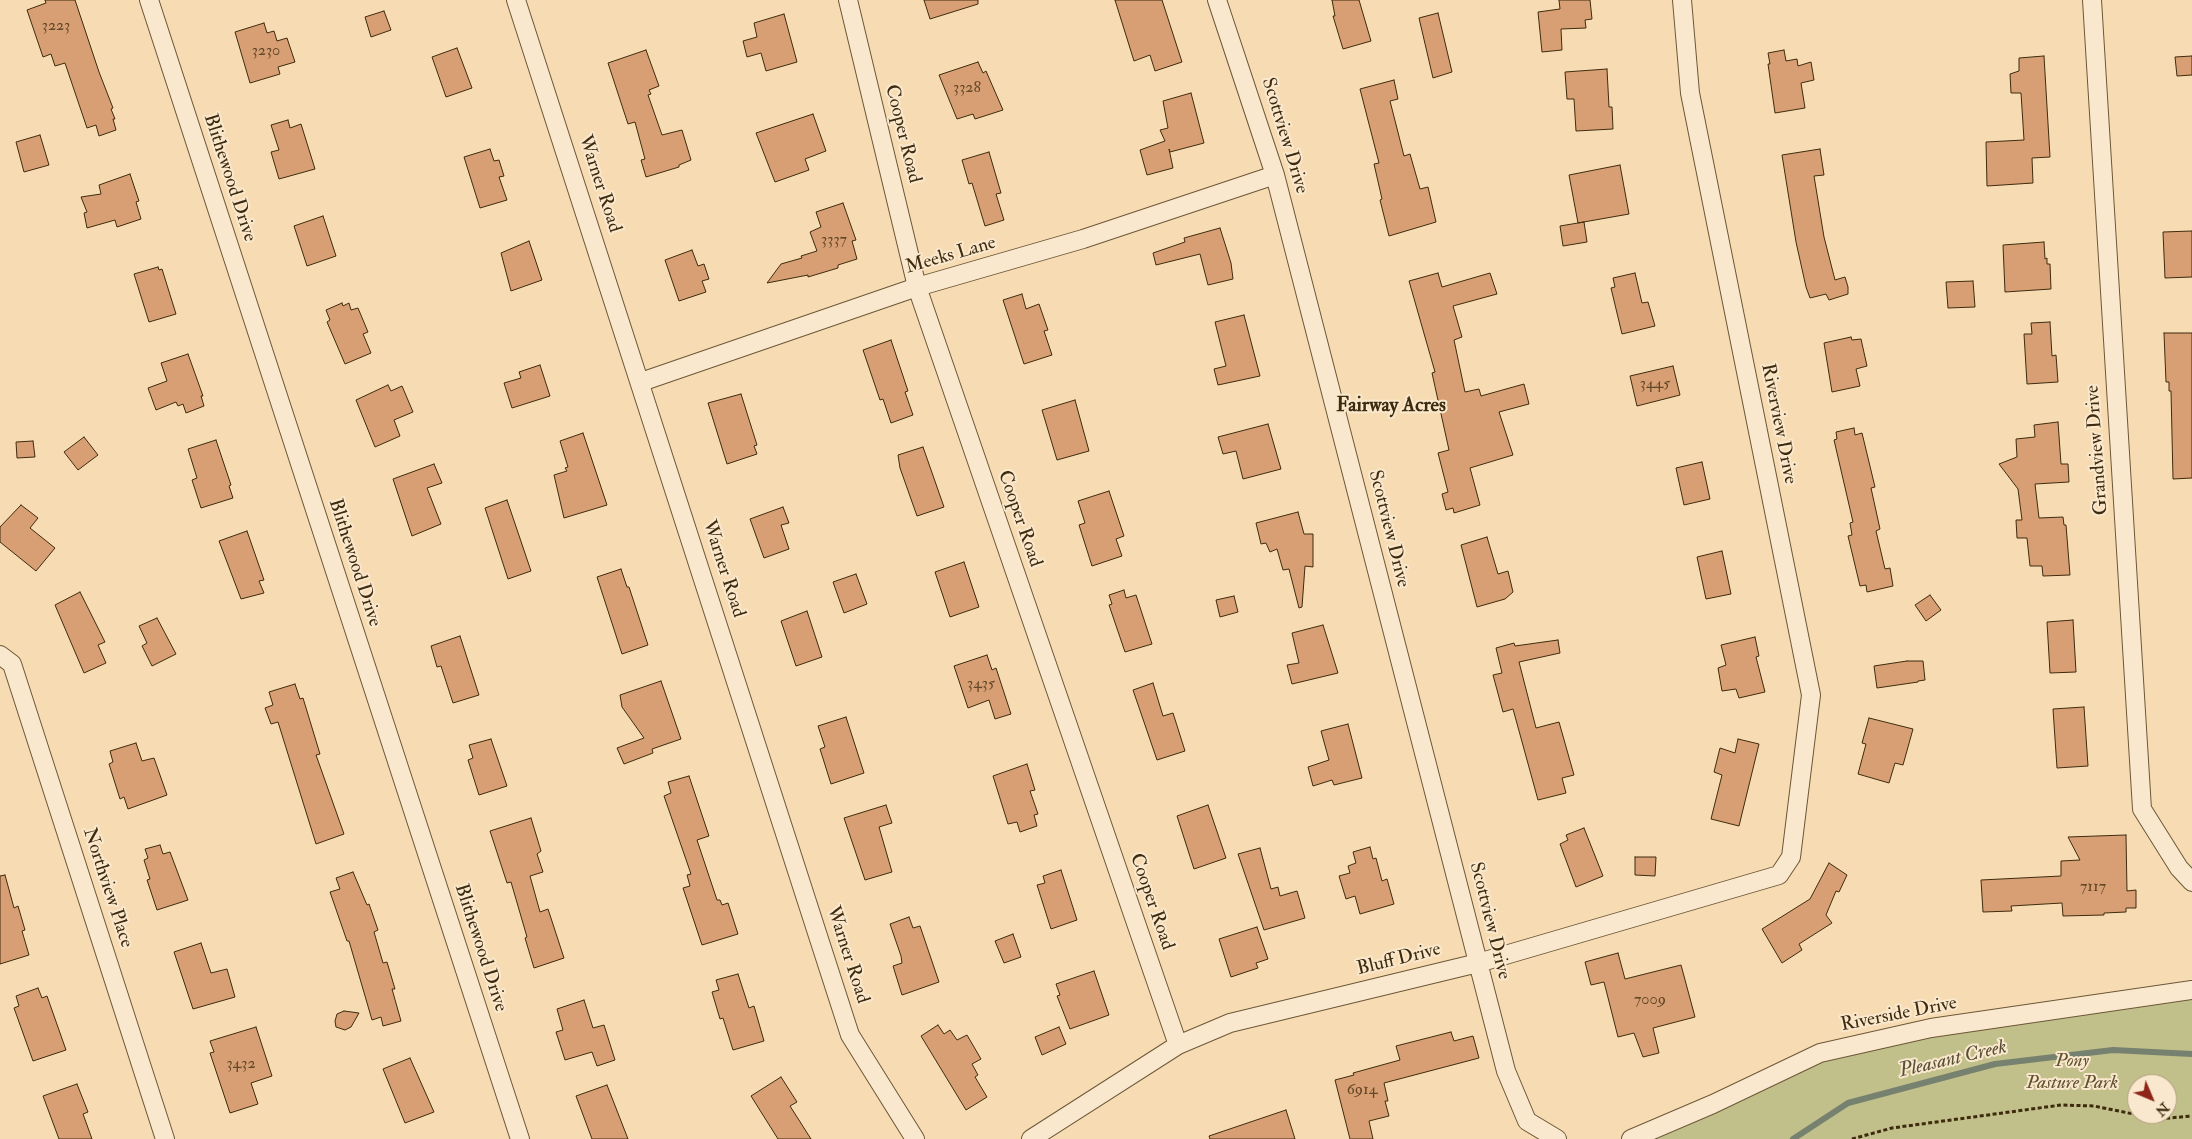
<!DOCTYPE html>
<style>
body{margin:0}
#map{position:relative;width:2192px;height:1139px;overflow:hidden;background:#f7dcb3;font-family:"IM FELL Double Pica",serif}
canvas{display:block}
.north{position:absolute;left:2127px;top:1074px;width:50px;height:50px;box-sizing:border-box;background:#fae8ce;border:1px solid #af9c81;border-radius:50%;rotate:135deg;font-size:14px;font-weight:700;line-height:20px;text-align:center;color:#3e2b0e}
.north::after{content:'';display:block;margin:auto;width:18px;height:22px;background:#8f2418;clip-path:polygon(50% 0,100% 100%,50% 72%,0 100%)}
</style>
<div id="map">
<canvas width="2192" height="1139"></canvas>
<div class="north">N</div>
</div>
<script>
const ctx = document.querySelector('canvas').getContext('2d');
ctx.lineJoin = 'round';
function paint(path, color) { ctx.fillStyle = color; ctx.fill(path, 'evenodd'); }
const poly = rows => new Path2D(rows.map(r => 'M' + r).join(''));
function trace(path, color, width, dash) { ctx.strokeStyle = color; ctx.lineWidth = width; ctx.lineCap = dash ? 'butt' : 'round'; ctx.setLineDash(dash || []); ctx.stroke(path); }
function write(font, color, halo, rows, align = 'center') {
  ctx.font = font + ' "IM FELL Double Pica",serif'; ctx.lineWidth = 4; ctx.setLineDash([]); ctx.textBaseline = 'middle'; ctx.strokeStyle = halo; ctx.fillStyle = color; for (const [text, x, y, turn = 0] of rows) {
    ctx.save(); ctx.translate(x, y); ctx.rotate((+turn || 0) * Math.PI / 180); ctx.textAlign = isNaN(turn) ? turn : align; if (halo) ctx.strokeText(text, 0, 0); ctx.fillText(text, 0, 0); ctx.restore();
  }
}
const green = poly([
 [2192,999,2192,1139,1631,1139,1820,1053,2099,1003],
 [2137,1084,2167,1084,2167,1114,2137,1114]
]);
const stream = poly([
 [1793,1139,1848,1103,1995,1064,2113,1050,2192,1054]
]);
const building = poly([
 [45,0,75,0,99,72,113,108,111,109,115,119,113,119,116,130,99,136,96,125,87,128,65,63,55,66,51,54,43,57,27,10,46,3,45,0],
 [924,0,978,0,978,4,930,19,924,0],
 [1115,0,1162,0,1182,62,1155,71,1150,55,1134,61,1115,0],
 [1332,0,1359,0,1371,41,1343,49,1333,16,1335,16,1332,0],
 [1559,0,1590,0,1592,19,1585,20,1586,28,1561,29,1562,50,1542,52,1538,12,1560,9,1559,0],
 [384,11,391,30,371,37,365,17,384,11],
 [1438,13,1452,72,1433,78,1419,18,1438,13],
 [784,14,797,62,766,71,761,53,747,57,743,41,757,37,754,23,784,14],
 [264,23,267,33,274,31,277,41,287,38,295,62,278,67,280,74,250,83,235,32,264,23],
 [457,48,472,88,446,97,432,57,457,48],
 [646,50,659,86,649,90,651,94,648,95,662,135,682,130,691,160,679,165,679,167,646,177,641,160,645,159,635,122,628,124,608,63,646,50],
 [1784,50,1786,61,1797,59,1798,66,1811,62,1814,80,1801,83,1805,108,1775,113,1768,64,1770,64,1768,53,1784,50],
 [2044,56,2050,157,2032,158,2033,183,1987,186,1986,142,2024,140,2021,93,2011,93,2010,74,2019,71,2019,58,2044,56],
 [2192,56,2192,75,2177,76,2175,57,2192,56],
 [978,62,983,73,986,71,1003,110,975,119,973,114,957,119,939,75,978,62],
 [1607,69,1609,107,1612,107,1613,129,1576,131,1574,99,1567,99,1565,72,1607,69],
 [1394,80,1398,99,1390,101,1404,156,1410,154,1420,189,1428,187,1436,222,1389,236,1380,200,1382,199,1374,164,1379,163,1360,89,1394,80],
 [1191,93,1204,143,1170,152,1169,149,1173,168,1147,175,1140,150,1165,141,1160,130,1168,128,1163,101,1191,93],
 [813,114,826,151,805,159,809,170,775,182,756,133,813,114],
 [288,120,290,128,301,124,315,169,279,179,271,152,279,150,271,125,288,120],
 [40,135,49,165,24,172,16,142,40,135],
 [490,149,494,161,499,160,504,176,499,177,507,200,480,208,464,157,490,149],
 [1820,149,1824,175,1814,176,1824,237,1835,280,1845,277,1848,287,1848,294,1829,300,1826,294,1810,298,1806,287,1796,242,1782,155,1820,149],
 [989,152,1001,193,996,194,1004,220,985,226,972,183,969,184,962,160,989,152],
 [1620,165,1629,214,1578,223,1569,175,1620,165],
 [130,174,139,201,136,202,141,219,117,227,115,220,87,228,84,213,87,212,81,197,101,194,99,185,130,174],
 [843,203,856,240,852,241,857,259,838,265,838,268,808,277,808,275,767,283,781,264,802,258,801,256,817,251,810,232,821,227,816,212,843,203],
 [323,216,336,256,307,266,294,226,323,216],
 [1584,222,1587,242,1563,246,1560,226,1584,222],
 [1220,228,1231,263,1233,279,1208,285,1200,254,1156,265,1153,253,1185,242,1184,238,1220,228],
 [2192,231,2192,277,2165,278,2163,232,2192,231],
 [529,241,542,280,511,291,501,253,529,241],
 [2044,242,2045,259,2047,258,2047,264,2050,264,2051,289,2005,292,2003,245,2044,242],
 [692,250,698,266,704,264,709,279,702,281,706,292,679,301,665,260,692,250],
 [158,267,159,270,162,269,176,314,149,322,134,274,158,267],
 [1438,273,1442,287,1490,273,1497,294,1453,306,1462,337,1454,340,1465,392,1479,389,1481,396,1524,384,1529,404,1499,412,1513,455,1470,468,1480,505,1454,513,1453,508,1446,510,1442,494,1448,492,1438,453,1449,450,1432,373,1435,372,1409,281,1438,273],
 [1635,273,1642,303,1648,302,1655,326,1622,334,1611,288,1615,287,1613,278,1635,273],
 [1973,281,1975,307,1948,308,1946,282,1973,281],
 [1022,294,1026,309,1039,304,1048,330,1044,331,1052,355,1024,364,1003,300,1022,294],
 [342,303,343,306,349,303,351,310,358,308,368,332,363,334,371,353,345,364,327,322,330,320,326,310,342,303],
 [1244,315,1260,376,1218,385,1214,369,1226,366,1215,322,1244,315],
 [2050,322,2052,356,2056,355,2058,382,2027,384,2024,334,2032,334,2031,323,2050,322],
 [2164,333,2192,333,2192,478,2173,479,2171,391,2169,391,2169,382,2166,382,2164,333],
 [1851,337,1852,340,1861,339,1867,366,1856,369,1860,386,1832,392,1824,343,1851,337],
 [891,340,908,391,905,392,913,415,891,423,883,399,880,400,863,350,891,340],
 [188,354,203,396,201,396,204,406,186,413,183,404,178,406,176,402,156,410,148,388,167,381,161,363,188,354],
 [540,365,550,396,512,408,504,383,521,378,519,372,540,365],
 [1673,366,1680,395,1637,406,1630,376,1673,366],
 [388,385,391,391,402,386,413,412,394,420,400,436,375,447,356,400,388,385],
 [741,394,757,445,754,446,757,454,727,464,708,403,741,394],
 [1075,400,1089,451,1057,460,1042,410,1075,400],
 [2058,422,2061,464,2068,464,2069,482,2035,484,2039,518,2063,517,2064,525,2066,525,2070,575,2043,576,2042,566,2030,566,2027,538,2017,538,2016,520,2022,520,2018,489,1999,464,2017,457,2016,439,2035,437,2034,425,2058,422],
 [1268,424,1281,469,1243,479,1236,451,1223,454,1218,437,1268,424],
 [1854,428,1855,435,1862,433,1875,487,1871,488,1880,529,1876,531,1885,569,1890,568,1893,586,1867,592,1866,585,1860,586,1848,536,1852,535,1850,523,1853,522,1834,440,1837,439,1836,432,1854,428],
 [583,433,607,505,564,518,554,475,567,471,565,468,568,467,560,441,583,433],
 [84,437,98,455,78,470,64,452,84,437],
 [216,440,231,485,229,486,233,498,201,508,192,480,197,478,188,449,216,440],
 [33,441,35,457,17,458,16,442,33,441],
 [923,447,944,507,917,516,900,468,898,455,923,447],
 [1702,462,1710,499,1684,505,1676,468,1702,462],
 [434,464,442,483,427,488,441,524,412,536,393,479,434,464],
 [1109,491,1124,536,1116,539,1122,556,1092,566,1079,525,1085,523,1078,501,1109,491],
 [507,500,531,571,508,579,485,508,507,500],
 [21,505,38,518,30,528,55,548,36,571,0,542,0,527,21,505],
 [783,507,789,523,781,525,789,549,764,558,750,519,783,507],
 [1298,512,1304,534,1313,534,1313,567,1305,566,1302,607,1299,608,1289,569,1283,570,1277,549,1270,552,1266,543,1261,544,1256,523,1298,512],
 [247,531,264,580,259,581,264,593,241,599,219,541,247,531],
 [1487,537,1498,574,1508,571,1513,592,1505,599,1477,607,1461,545,1487,537],
 [1722,551,1731,594,1706,599,1697,557,1722,551],
 [964,562,979,607,950,617,935,572,964,562],
 [621,569,627,587,629,587,648,645,622,654,597,577,621,569],
 [856,574,867,604,844,613,833,582,856,574],
 [1124,590,1126,598,1136,595,1152,644,1125,652,1109,605,1112,604,1109,595,1124,590],
 [80,592,105,642,98,645,106,663,84,673,55,605,80,592],
 [1930,595,1941,610,1926,621,1915,605,1930,595],
 [1234,596,1238,612,1220,617,1216,600,1234,596],
 [807,611,822,657,796,666,781,621,807,611],
 [157,618,176,654,152,666,142,646,147,643,139,626,157,618],
 [2073,620,2076,672,2050,673,2047,622,2073,620],
 [1323,625,1338,673,1292,684,1287,665,1299,663,1292,633,1323,625],
 [460,636,479,695,453,703,441,666,437,667,431,646,460,636],
 [1755,637,1759,656,1756,657,1765,692,1739,698,1736,689,1722,691,1718,668,1726,665,1721,645,1755,637],
 [1558,640,1560,653,1519,662,1536,728,1559,722,1574,775,1562,778,1566,793,1538,800,1513,709,1503,712,1493,675,1502,673,1496,648,1514,643,1515,646,1558,640],
 [987,655,992,670,996,668,1011,714,995,719,989,700,968,708,954,666,987,655],
 [1907,661,1923,661,1925,680,1918,681,1918,682,1877,688,1874,666,1907,661],
 [661,681,681,739,652,749,653,753,624,764,617,748,644,738,622,707,620,695,661,681],
 [1153,683,1163,716,1173,713,1185,751,1157,760,1133,690,1153,683],
 [295,684,300,699,303,698,320,754,316,755,344,834,316,844,278,722,271,724,265,708,273,705,269,692,295,684],
 [2084,707,2088,766,2057,768,2053,709,2084,707],
 [846,717,864,773,831,784,820,749,825,747,818,726,846,717],
 [1869,718,1913,729,1903,765,1895,763,1889,783,1858,774,1866,744,1862,743,1869,718],
 [1348,724,1362,778,1334,785,1332,780,1313,786,1308,767,1329,760,1321,731,1348,724],
 [491,739,507,786,479,795,468,760,473,758,469,745,491,739],
 [1738,739,1759,744,1739,826,1711,819,1722,775,1714,772,1720,748,1735,753,1738,739],
 [136,743,142,761,154,758,167,795,128,809,124,797,120,799,109,764,113,762,110,751,136,743],
 [1027,764,1035,790,1030,791,1038,814,1034,815,1037,826,1020,832,1017,822,1008,824,993,776,1027,764],
 [689,776,709,836,697,840,717,900,720,900,722,905,728,903,738,934,702,945,683,888,690,886,687,875,691,874,664,796,671,793,668,782,689,776],
 [886,805,892,823,879,827,892,872,865,880,844,818,886,805],
 [1208,805,1226,858,1194,869,1177,816,1208,805],
 [531,818,541,851,537,854,543,872,530,876,540,912,548,909,564,958,534,968,525,938,527,937,511,882,507,883,490,831,531,818],
 [1584,828,1603,876,1576,887,1560,844,1568,840,1566,835,1584,828],
 [2126,835,2127,891,2136,890,2136,908,2126,908,2126,912,2104,913,2104,915,2063,916,2062,903,2011,906,2012,911,1983,912,1981,880,2061,876,2061,861,2080,860,2068,837,2126,835],
 [160,845,163,854,170,852,188,900,157,910,147,880,150,879,144,860,148,858,145,849,160,845],
 [1370,847,1373,859,1376,858,1382,881,1387,879,1394,904,1360,914,1355,896,1346,899,1339,876,1350,873,1348,866,1356,863,1353,852,1370,847],
 [1260,848,1271,889,1278,887,1280,896,1297,891,1305,918,1264,930,1238,854,1260,848],
 [1635,857,1656,857,1655,876,1635,875,1635,857],
 [1829,863,1847,875,1839,892,1836,891,1826,915,1832,923,1799,944,1802,950,1782,963,1762,929,1810,899,1829,863],
 [1061,870,1077,920,1051,929,1037,885,1045,883,1043,876,1061,870],
 [353,872,367,905,369,904,378,930,374,932,383,963,387,962,395,989,392,989,401,1021,383,1026,381,1017,372,1020,349,941,347,941,330,892,340,889,336,878,353,872],
 [5,875,14,908,18,906,25,930,22,931,29,955,0,964,0,876,5,875],
 [909,917,913,928,920,926,939,982,902,995,893,966,902,963,901,956,890,924,909,917],
 [1257,927,1268,959,1256,963,1258,968,1231,977,1219,939,1257,927],
 [1013,934,1021,957,1004,963,995,941,1013,934],
 [201,943,211,973,227,969,235,997,193,1009,174,952,201,943],
 [1618,953,1625,979,1681,965,1695,1017,1653,1028,1659,1053,1643,1057,1634,1033,1618,1037,1604,982,1591,985,1585,962,1618,953],
 [1094,971,1109,1015,1070,1029,1057,996,1060,995,1056,984,1094,971],
 [738,974,749,1008,754,1006,764,1041,733,1050,723,1018,720,1019,712,992,719,990,716,980,738,974],
 [38,988,42,998,47,996,66,1050,33,1061,14,1008,19,1006,16,996,38,988],
 [584,1000,593,1028,604,1025,615,1060,597,1066,592,1052,565,1060,556,1032,563,1030,557,1009,584,1000],
 [344,1011,359,1013,351,1027,345,1030,336,1027,335,1021,337,1014,344,1011],
 [938,1025,944,1034,950,1030,957,1040,967,1035,981,1059,972,1064,978,1075,975,1077,987,1097,966,1110,921,1036,938,1025],
 [256,1027,272,1076,251,1083,258,1104,230,1113,210,1053,214,1052,210,1041,256,1027],
 [1059,1027,1066,1044,1042,1055,1035,1037,1059,1027],
 [1451,1032,1454,1041,1473,1036,1479,1058,1384,1083,1388,1101,1385,1101,1389,1116,1369,1121,1373,1139,1350,1139,1335,1080,1354,1075,1353,1073,1400,1060,1396,1046,1451,1032],
 [410,1058,434,1112,405,1123,383,1069,410,1058],
 [781,1077,797,1102,790,1106,811,1139,778,1139,751,1096,781,1077],
 [77,1084,88,1112,83,1114,92,1139,59,1139,43,1096,77,1084],
 [607,1085,628,1139,592,1139,576,1096,607,1085],
 [1286,1110,1295,1139,1210,1139,1209,1136,1286,1110]
]);
const path = poly([
 [1852,1139,1892,1128,2061,1105,2094,1106,2158,1119,2192,1116]
]);
const minor = poly([
 [149,0,520,1139],
 [516,0,850,1035,915,1139],
 [848,0,917,287,1178,1045],
 [1217,0,1275,175,1506,1071,1527,1121,1557,1139],
 [2092,0,2142,809,2179,868,2192,882],
 [641,382,917,287,1083,239,1275,175],
 [0,655,12,664,165,1139],
 [1031,1139,1178,1045,1230,1023,1478,963,1779,875,1791,857,1811,695,1690,93,1682,0],
 [1631,1139,1713,1104,1820,1053,1931,1028,2192,990]
]);
const numberNames = [
 ["3223",56,27],
 ["3230",266,52],
 ["3328",967,89],
 ["3337",834,241],
 ["3445",1655,385],
 ["3435",981,685],
 ["7117",2093,888],
 ["7009",1650,1001],
 ["3432",241,1065],
 ["6914",1362,1091]
];
const streetNames = [
 ["Cooper Road",902,134,76],
 ["Scottview Drive",1284,136,73],
 ["Blithewood Drive",229,178,72],
 ["Warner Road",599,184,72],
 ["Meeks Lane",951,256,-16],
 ["Riverview Drive",1778,424,79],
 ["Grandview Drive",2098,450,-94],
 ["Cooper Road",1019,519,71],
 ["Scottview Drive",1388,529,76],
 ["Blithewood Drive",354,563,72],
 ["Warner Road",723,569,72],
 ["Northview Place",107,888,72],
 ["Cooper Road",1151,902,71],
 ["Scottview Drive",1489,921,76],
 ["Blithewood Drive",480,948,72],
 ["Warner Road",847,955,72],
 ["Bluff Drive",1399,960,-14],
 ["Riverside Drive",1899,1015,-11]
];
const parkNames = [
 ["Pony",2072,1062],
 ["Pasture Park",2072,1084]
];
const neighbourhoodNames = [
 ["Fairway Acres",1391,407]
];
const waterNames = [
 ["Pleasant Creek",1953,1060,-13]
];
paint(green, '#c1bf8a');
trace(stream, '#77816f', 6);
paint(building, '#d79f73');
trace(building, '#3e2b0e', 1);
trace(minor, '#6c5737', 20);
trace(path, '#3e2b0e', 3, [4, 2.5]);
trace(minor, '#fae8ce', 18);
write('16px', '#644827', null, numberNames);
write('19px', '#3e2b0e', '#fae8ce', streetNames);
write('italic 19px', '#5f502d', '#fae8ce', parkNames);
write('bold 20px', '#3e2b0e', '#fae8ce', neighbourhoodNames);
write('italic 20px', '#564f36', '#fae8ce', waterNames);
</script>
